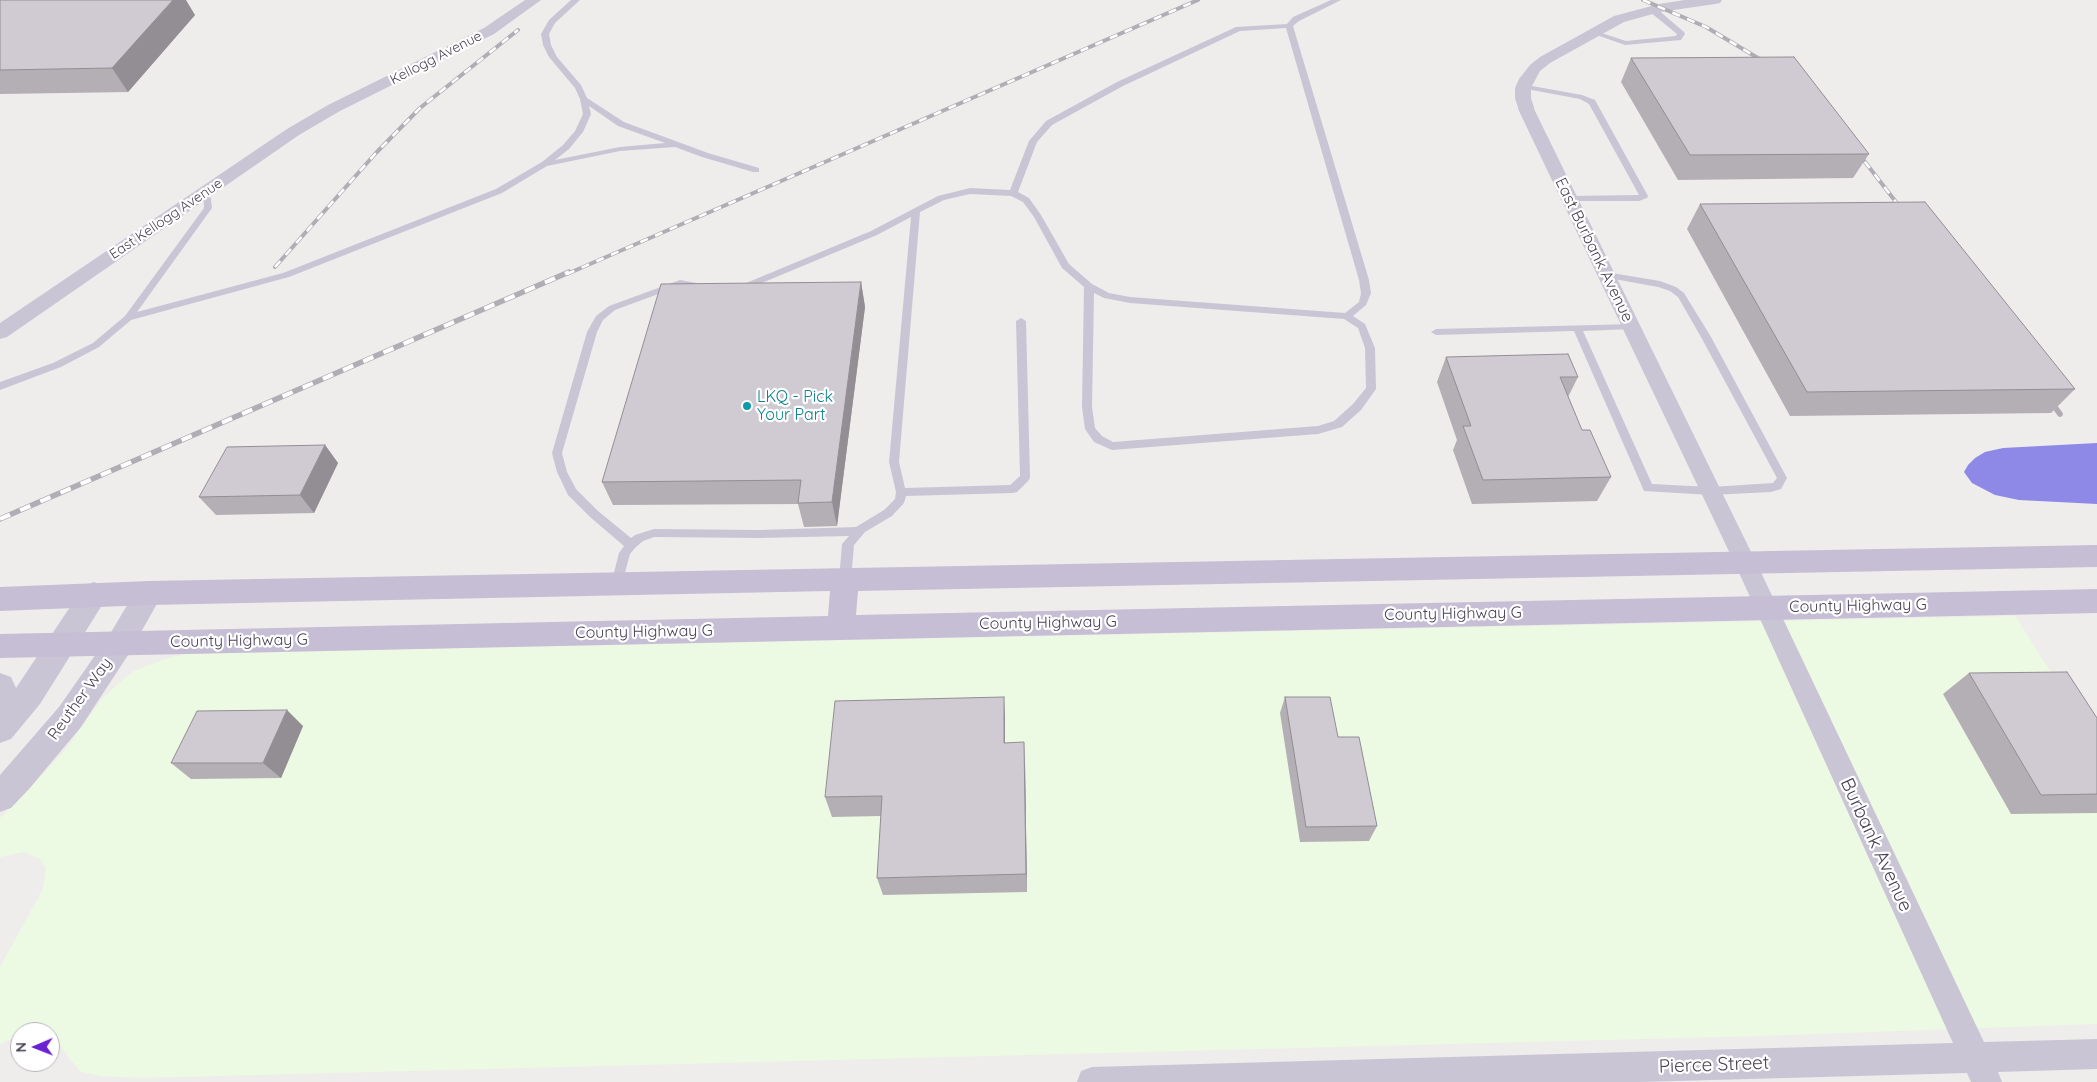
<!DOCTYPE html>
<style>
body{margin:0}
#map{position:relative;width:2097px;height:1082px;overflow:hidden;background:#eeedeb;font-family:Quicksand,sans-serif}
canvas{display:block}
.north{position:absolute;left:10px;top:1022px;width:50px;height:50px;box-sizing:border-box;background:#fff;border:1px solid #b7b4bc;border-radius:50%;rotate:269deg;font-size:14px;font-weight:700;line-height:20px;text-align:center;color:#4b4457}
.north::after{content:'';display:block;margin:auto;width:18px;height:22px;background:#6b20d2;clip-path:polygon(50% 0,100% 100%,50% 72%,0 100%)}
</style>
<div id="map">
<canvas width="2097" height="1082"></canvas>
<div class="north">N</div>
</div>
<script>
const ctx = document.querySelector('canvas').getContext('2d');
ctx.lineJoin = 'round';
function paint(path, color) { ctx.fillStyle = color; ctx.fill(path, 'evenodd'); }
const poly = rows => new Path2D(rows.map(r => 'M' + r).join(''));
function trace(path, color, width, dash) { ctx.strokeStyle = color; ctx.lineWidth = width; ctx.lineCap = dash ? 'butt' : 'round'; ctx.setLineDash(dash || []); ctx.stroke(path); }
function write(font, color, halo, rows, align = 'center') {
  ctx.font = font + ' Quicksand,sans-serif'; ctx.lineWidth = 4.5; ctx.setLineDash([]); ctx.textBaseline = 'middle'; ctx.strokeStyle = halo; ctx.fillStyle = color; for (const [text, x, y, turn = 0] of rows) {
    ctx.save(); ctx.translate(x, y); ctx.rotate((+turn || 0) * Math.PI / 180); ctx.textAlign = isNaN(turn) ? turn : align; if (halo) ctx.strokeText(text, 0, 0); ctx.fillText(text, 0, 0); ctx.restore();
  }
}
const commercial = poly([
 [2015,616,2097,745,2097,1024,1760,1036,141,1078,101,1076,81,1072,68,1057,54,1034,50,1032,20,1032,20,1035,0,1044,0,967,43,889,46,868,40,859,24,852,0,857,0,818,31,787,67,748,101,700,119,683,134,671,168,658,186,654]
]);
const water = poly([
 [2097,443,2097,504,2019,500,1995,495,1972,483,1964,472,1968,465,1975,458,1985,452,2003,448]
]);
const service = poly([
 [571,0,580,0,555,23,549,34,551,45,557,57,581,85,587,98,624,122,708,153,759,168,759,172,753,172,702,157,675,147,620,151,547,166,502,193,289,277,131,320,99,347,61,367,0,390,0,382,53,363,93,343,125,316,204,208,203,190,206,189,210,192,212,208,137,312,283,273,496,189,542,162,563,145,575,131,583,114,580,99,575,88,549,57,543,45,541,34,549,20,571,0],
 [589,106,618,126,665,143,620,147,555,160,569,149,583,132,591,114,589,106],
 [1331,0,1341,0,1299,21,1293,26,1369,280,1371,293,1366,305,1353,316,1365,324,1375,348,1376,389,1361,410,1342,427,1318,434,1112,450,1094,442,1085,429,1082,407,1084,287,1062,268,1034,217,1023,202,1011,196,970,194,944,200,920,212,899,462,905,488,1010,485,1020,476,1016,321,1021,318,1026,321,1030,477,1029,480,1017,492,1013,493,906,496,904,503,892,516,865,532,854,545,851,580,849,583,845,585,841,583,839,580,842,544,849,536,759,538,654,537,643,541,635,548,630,554,621,587,613,587,611,584,619,553,624,546,590,517,568,495,557,472,552,453,587,332,596,316,609,306,680,280,702,284,707,287,702,290,680,286,615,310,603,320,597,332,562,453,567,472,576,489,598,511,631,538,635,535,654,529,759,530,856,527,884,510,895,499,896,492,889,462,911,217,877,235,745,290,739,290,739,286,871,231,938,196,970,188,1010,190,1029,141,1046,121,1117,82,1236,27,1287,24,1293,17,1331,0],
 [1286,28,1359,280,1361,293,1359,302,1345,313,1130,297,1109,293,1092,284,1069,264,1041,215,1029,198,1018,192,1037,142,1052,125,1123,86,1240,31,1286,28],
 [1094,293,1104,298,1130,303,1344,319,1358,328,1365,348,1366,388,1353,404,1334,421,1318,426,1113,442,1102,436,1095,428,1092,407,1094,293],
 [1650,8,1656,8,1684,32,1685,34,1681,40,1625,45,1591,33,1595,31,1626,41,1676,36,1677,34,1650,12,1650,8],
 [1521,84,1582,95,1595,100,1648,196,1647,198,1639,201,1567,201,1566,199,1570,196,1639,195,1589,104,1580,99,1521,88,1521,84],
 [1606,272,1660,281,1676,287,1684,293,1711,337,1787,478,1781,489,1771,492,1711,495,1644,491,1574,331,1436,335,1431,332,1436,329,1634,324,1636,326,1631,329,1583,331,1652,484,1711,487,1773,483,1777,478,1701,337,1678,297,1670,291,1658,287,1603,277,1601,275,1606,272]
]);
const minor = poly([
 [525,0,541,0,494,34,340,111,299,135,7,337,0,339,0,323,287,129,328,105,484,28,525,0],
 [1685,0,1722,0,1720,3,1715,4,1660,12,1624,22,1550,63,1540,71,1531,88,1531,98,1535,111,1757,564,1984,1042,2097,1039,2097,1069,1998,1072,2002,1082,1971,1082,1967,1073,1640,1082,1077,1082,1081,1071,1092,1067,1953,1043,1735,564,1519,111,1515,98,1515,88,1519,79,1530,65,1540,57,1614,16,1659,4,1685,0]
]);
const tertiary = poly([
 [149,581,159,585,163,593,130,652,81,727,29,789,11,808,0,812,0,775,59,707,110,634,139,585,149,581],
 [94,582,104,586,108,594,104,602,40,704,11,739,0,743,0,673,11,677,16,688,84,586,94,582]
]);
const secondary = poly([
 [2097,545,2097,567,858,591,856,615,2097,589,2097,613,0,658,0,634,828,616,830,591,149,605,0,611,0,587,149,581,2097,545]
]);
const railFar1 = poly([
 [1643,0,1706,27,1768,64],
 [1855,149,1906,215],
 [275,267,375,154,420,108,518,30],
 [567,274,1198,0]
]);
const rail = poly([
 [2048,398,2060,414],
 [0,519,569,272]
]);
const wall = poly([
 [0,0,195,15,128,92,0,94],
 [1631,58,1869,154,1853,178,1678,180,1621,82],
 [1700,204,2075,389,2051,413,1790,416,1687,229],
 [861,282,865,307,837,526,804,527,798,504,613,505,602,482],
 [1446,357,1578,377,1568,397,1582,430,1611,477,1597,501,1472,504,1453,450,1457,440,1437,382],
 [325,445,338,463,314,513,216,515,199,497],
 [1969,673,2097,718,2097,813,2011,814,1943,694],
 [1285,697,1338,737,1377,826,1369,841,1300,842,1280,713],
 [1005,718,1005,743,1025,763,1027,892,883,895,877,878,881,816,832,817,825,797],
 [303,726,281,778,191,779,171,763]
]);
const shadedWall = poly([
 [173,0,186,0,195,15,128,92,112,68],
 [861,282,865,307,837,526,832,502],
 [325,445,338,463,314,513,300,495],
 [1004,697,1005,718,1005,763,1004,743],
 [287,710,303,726,281,778,263,763],
 [1024,742,1025,763,1027,892,1026,874]
]);
const building = poly([
 [0,0,173,0,112,68,0,70,0,0],
 [1794,57,1869,154,1690,155,1631,58,1794,57],
 [1925,202,2075,389,1807,392,1700,204,1925,202],
 [861,282,832,502,798,503,801,480,602,482,661,284,861,282],
 [1568,354,1578,377,1560,377,1582,430,1590,430,1611,477,1483,480,1463,426,1471,426,1446,357,1568,354],
 [325,445,300,495,199,497,227,447,325,445],
 [2067,672,2097,718,2097,794,2041,795,1969,673,2067,672],
 [1004,697,1004,743,1024,742,1026,874,877,878,882,796,825,797,835,701,1004,697],
 [1285,697,1330,697,1338,737,1359,737,1377,826,1306,827,1285,697],
 [287,710,263,763,171,763,197,711,287,710]
]);
const markers = [
 [747,406,5,"#0f9aa8"]
];
const farStreetnames = [
 ["Kellogg Avenue",436,58,-27],
 ["East Kellogg Avenue",166,219,-34]
];
const streetNames = [
 ["East Burbank Avenue",1594,250,64],
 ["County Highway G",1858,606,-1],
 ["County Highway G",1453,614,-1],
 ["County Highway G",1048,623,-1],
 ["County Highway G",644,632,-1],
 ["County Highway G",239,641,-1],
 ["Reuther Way",80,699,-54]
];
const cultureNames = [
 ["LKQ - Pick",757,397],
 ["Your Part",757,415]
];
const nearStreetnames = [
 ["Burbank Avenue",1876,845,65],
 ["Pierce Street",1714,1065,-2]
];
paint(commercial, '#edfae3');
paint(water, '#8e88e7');
paint(service, '#cac5d5');
paint(minor, '#cac5d5');
paint(tertiary, '#cac5d5');
paint(secondary, '#c6bed4');
trace(railFar1, '#b1adb5', 4);
trace(rail, '#b1adb5', 5.5);
trace(railFar1, '#fff', 2.5, [8]);
trace(rail, '#fff', 4, [11]);
paint(wall, '#b3afb5');
paint(shadedWall, '#928e94');
paint(building, '#d0cbd3');
trace(building, '#928e94', 1);
for (const [x, y, r, color] of markers) { const dot = new Path2D(); dot.arc(x, y, r, 0, 2 * Math.PI); ctx.fillStyle = color; ctx.fill(dot); trace(dot, '#fff', 2); }
write('14px', '#4b4457', '#fff', farStreetnames);
write('16px', '#4b4457', '#fff', streetNames);
write('16px', '#0d838f', '#fff', cultureNames, 'left');
write('19px', '#4b4457', '#fff', nearStreetnames);
</script>
